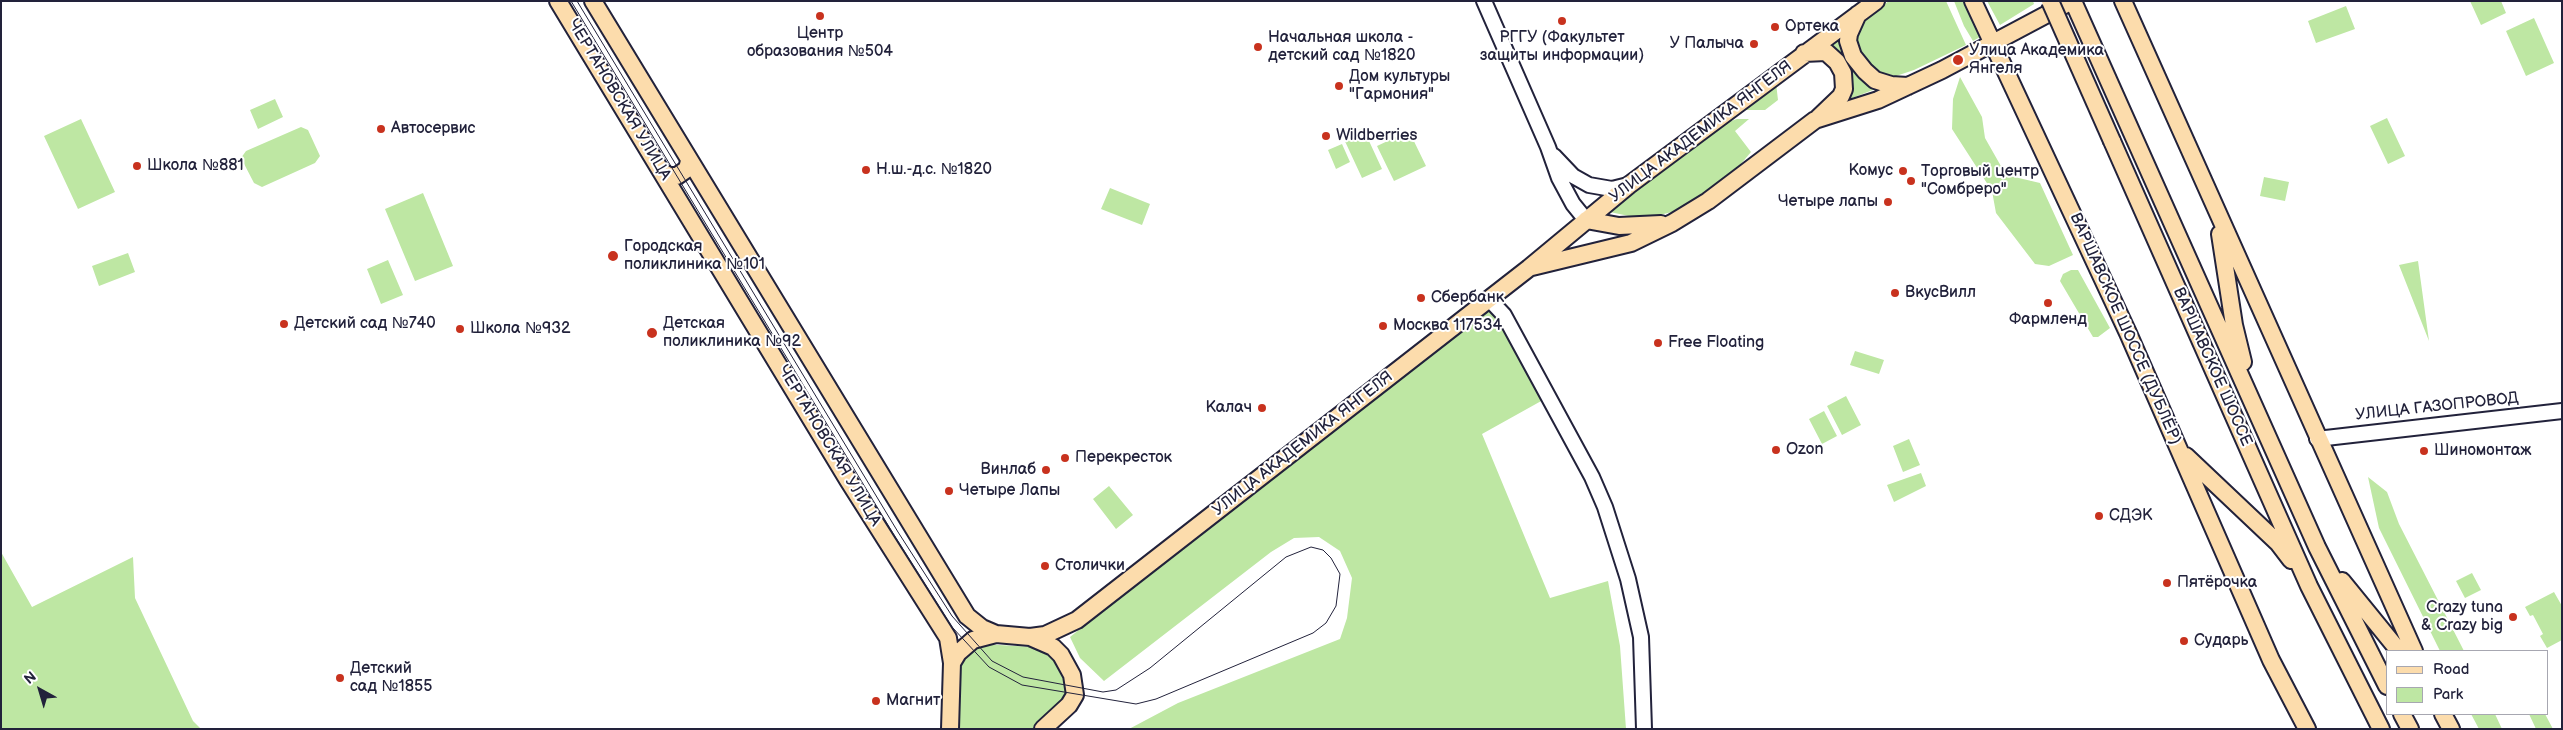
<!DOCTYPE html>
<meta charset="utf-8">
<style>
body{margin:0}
#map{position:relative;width:2563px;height:730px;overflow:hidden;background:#fff;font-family:"Balsamiq Sans",sans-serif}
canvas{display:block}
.frame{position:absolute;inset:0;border:2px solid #22223b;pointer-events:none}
.legend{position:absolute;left:2386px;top:650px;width:162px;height:65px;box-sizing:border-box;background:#fff;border:1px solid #a7a7b1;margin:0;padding:6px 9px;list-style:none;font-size:15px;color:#22223b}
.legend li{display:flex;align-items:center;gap:10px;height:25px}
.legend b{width:25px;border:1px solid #a7a7b1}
.north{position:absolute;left:15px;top:665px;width:50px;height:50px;-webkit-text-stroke:4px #fff;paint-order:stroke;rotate:321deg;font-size:14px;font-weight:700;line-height:20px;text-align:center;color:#22223b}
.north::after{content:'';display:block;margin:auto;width:18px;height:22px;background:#22223b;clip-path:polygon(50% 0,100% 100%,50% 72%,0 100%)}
</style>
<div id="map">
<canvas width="2563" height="730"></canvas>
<div class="frame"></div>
<ul class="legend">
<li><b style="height:6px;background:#fcdcac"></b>Road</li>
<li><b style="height:14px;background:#bee7a3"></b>Park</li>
</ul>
<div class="north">N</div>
</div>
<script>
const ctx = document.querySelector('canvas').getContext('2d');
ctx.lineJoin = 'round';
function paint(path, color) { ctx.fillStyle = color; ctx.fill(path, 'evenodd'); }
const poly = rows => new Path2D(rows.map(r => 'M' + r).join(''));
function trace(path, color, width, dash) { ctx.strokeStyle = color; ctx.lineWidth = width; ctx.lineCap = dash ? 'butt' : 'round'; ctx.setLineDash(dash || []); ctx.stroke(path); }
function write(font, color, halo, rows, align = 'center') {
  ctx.font = font + ' "Balsamiq Sans",sans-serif'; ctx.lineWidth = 4; ctx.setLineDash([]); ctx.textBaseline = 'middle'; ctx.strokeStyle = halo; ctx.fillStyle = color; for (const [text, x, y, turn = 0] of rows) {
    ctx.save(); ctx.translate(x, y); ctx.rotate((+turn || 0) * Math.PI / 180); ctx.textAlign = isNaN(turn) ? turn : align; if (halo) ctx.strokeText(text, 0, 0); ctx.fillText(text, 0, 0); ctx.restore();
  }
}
const green = poly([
 [1889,1,1946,1,1966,45,1914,70,1896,76,1874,71,1855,46,1856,29,1867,16],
 [1954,1,1966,1,1981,33,1980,37,1973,41,1964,26],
 [1987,1,2033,1,2034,4,2000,25],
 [2470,1,2501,1,2506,13,2481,25],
 [2346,6,2355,29,2316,43,2308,21],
 [2534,18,2554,63,2526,76,2506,31],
 [1839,39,1844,54,1878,88,1847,100,1827,47],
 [1960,77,1982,117,1985,138,2006,175,2040,183,2073,255,2049,266,2035,264,1996,213,1992,191,1952,129,1953,99],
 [1776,83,1778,100,1765,110,1741,110],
 [275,99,283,117,258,129,250,110],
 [2387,118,2405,156,2388,164,2370,126],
 [81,119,115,192,78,209,44,136],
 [1737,119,1749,119,1735,131,1751,152,1740,165,1698,199,1672,212,1651,217,1629,216,1605,211,1725,123],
 [301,127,308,130,320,156,315,163,262,187,254,183,241,158,246,151],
 [1363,128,1382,169,1362,178,1343,137],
 [1409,131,1426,166,1394,181,1377,146],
 [1342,144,1350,162,1336,169,1328,150],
 [2264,177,2289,182,2285,201,2260,196],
 [1110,188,1150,204,1142,225,1101,209],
 [423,193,453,266,415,281,385,209],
 [128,253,135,272,99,286,92,266],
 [388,260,403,295,381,304,367,269],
 [2418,261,2429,341,2399,265],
 [2071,270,2078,270,2110,328,2098,337,2093,337,2060,281,2063,274],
 [1496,309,1543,400,1482,434,1550,598,1608,581,1620,646,1626,729,1129,729,1178,703,1340,639,1347,618,1352,578,1340,551,1319,537,1294,538,1271,552,1104,681,1080,658,1070,637,1227,511,1488,310],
 [1855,351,1884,360,1879,374,1850,365],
 [1846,396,1861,425,1842,435,1827,406],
 [1824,411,1837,436,1822,444,1809,419],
 [1909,439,1920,465,1903,472,1893,446],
 [1921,473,1926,486,1894,502,1887,485],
 [2368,477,2387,492,2399,524,2464,651,2440,651,2379,528],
 [1109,486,1133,515,1116,529,1093,499],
 [1,552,32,607,133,557,135,598,193,721,201,729,1,729],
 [2472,573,2481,590,2465,598,2456,581],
 [2554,592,2562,606,2562,640,2547,648,2540,636,2543,634,2533,615,2530,616,2525,607],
 [982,644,1033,647,1054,659,1067,685,1066,699,1035,729,957,729,959,674,962,661,970,650],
 [2471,714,2495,714,2502,729,2479,729],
 [2529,714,2545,714,2553,729,2536,729]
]);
const minor = poly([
 [1484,1,1548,147,1559,178,1573,204,1586,220],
 [1554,156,1573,176,1589,185,1612,189,1628,185],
 [1489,299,1504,315,1592,477,1605,507,1628,579,1641,637,1644,729],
 [2317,439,2562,411]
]);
const major = poly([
 [558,1,848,480,948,638,952,663,950,729],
 [593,1,967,616,982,628,996,634],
 [1973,1,2128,333,2271,660,2307,729],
 [2073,1,2317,547,2387,686],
 [2123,1,2414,651],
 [1858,14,1849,34,1848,41,1853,56,1865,71,1875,80,1891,85,1908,86],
 [1804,53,1826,52,1837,62,1843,73,1844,89,1841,96,1818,118],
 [2112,141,2309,586,2381,729],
 [662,172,669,176,677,176,687,169,689,161],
 [1586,220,1619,226,1661,224],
 [2220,234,2234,325,2243,362],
 [1532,267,1631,243,1672,223,1708,201,1815,120,1878,100,1942,70,2072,1],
 [2186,456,2278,543,2291,560],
 [2342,581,2399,651],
 [1030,637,1045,635,1077,620,1529,268,1629,185,1876,1],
 [952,663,958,653,973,640,996,634,1030,637,1053,647,1061,655,1072,675,1075,695,1069,705,1043,729],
 [2402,714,2410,729],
 [2443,714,2451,729]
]);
const tram = poly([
 [571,1,894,535,952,627,989,667,1022,685,1136,704,1156,699,1313,633,1326,623,1336,606,1340,574,1331,558,1323,550,1311,547,1286,557,1150,668,1116,690,1103,692,1023,677,992,661,952,616,898,532,577,1]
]);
const majorBridge = poly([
 [2050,1,2112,141]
]);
const markers = [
 [820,16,5,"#c8321e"],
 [1562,21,5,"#c8321e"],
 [1775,27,5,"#c8321e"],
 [1754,44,5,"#c8321e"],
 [1258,47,5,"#c8321e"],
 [1958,60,6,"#c8321e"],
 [1339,86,5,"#c8321e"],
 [381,129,5,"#c8321e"],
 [1326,136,5,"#c8321e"],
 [137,166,5,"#c8321e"],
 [866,170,5,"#c8321e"],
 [1903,171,5,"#c8321e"],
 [1911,181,5,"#c8321e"],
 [1888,202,5,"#c8321e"],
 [613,256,6,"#c8321e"],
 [1895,293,5,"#c8321e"],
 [1421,298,5,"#c8321e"],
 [2048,303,5,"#c8321e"],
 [284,324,5,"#c8321e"],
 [1383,326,5,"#c8321e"],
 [460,329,5,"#c8321e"],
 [652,333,6,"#c8321e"],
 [1658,343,5,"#c8321e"],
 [1262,408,5,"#c8321e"],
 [1776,450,5,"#c8321e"],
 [2424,451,5,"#c8321e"],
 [1065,458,5,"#c8321e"],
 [1046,470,5,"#c8321e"],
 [949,491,5,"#c8321e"],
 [2099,516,5,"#c8321e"],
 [1045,566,5,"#c8321e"],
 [2167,583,5,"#c8321e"],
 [2513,617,5,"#c8321e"],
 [2184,641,5,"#c8321e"],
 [340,678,5,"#c8321e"],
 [876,701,5,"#c8321e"]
];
const poiNames = [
 ["Ортека",1785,27],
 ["Центр",820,34,"center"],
 ["образования №504",820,52,"center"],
 ["Начальная школа -",1268,38],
 ["детский сад №1820",1268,56],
 ["РГГУ (Факультет",1562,38,"center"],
 ["защиты информации)",1562,56,"center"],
 ["У Палыча",1744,44,"right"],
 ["Улица Академика",1969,51],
 ["Янгеля",1969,69],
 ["Дом культуры",1349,77],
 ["\"Гармония\"",1349,95],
 ["Автосервис",391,129],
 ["Wildberries",1336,136],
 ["Школа №881",147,166],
 ["Н.ш.-д.с. №1820",876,170],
 ["Комус",1893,171,"right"],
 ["Торговый центр",1921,172],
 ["\"Сомбреро\"",1921,190],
 ["Четыре лапы",1878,202,"right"],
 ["Городская",624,247],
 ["поликлиника №101",624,265],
 ["ВкусВилл",1905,293],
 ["Сбербанк",1431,298],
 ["Фармленд",2048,320,"center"],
 ["Детский сад №740",294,324],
 ["Детская",663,324],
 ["поликлиника №92",663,342],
 ["Москва 117534",1393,326],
 ["Школа №932",470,329],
 ["Free Floating",1668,343],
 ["Калач",1252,408,"right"],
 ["Ozon",1786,450],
 ["Шиномонтаж",2434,451],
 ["Перекресток",1075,458],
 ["Винлаб",1036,470,"right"],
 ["Четыре Лапы",959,491],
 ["СДЭК",2109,516],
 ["Столички",1055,566],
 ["Пятёрочка",2177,583],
 ["Crazy tuna",2503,608,"right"],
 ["& Crazy big",2503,626,"right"],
 ["Сударь",2194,641],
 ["Детский",350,669],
 ["сад №1855",350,687],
 ["Магнит",886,701]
];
const streetNames = [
 ["ЧЕРТАНОВСКАЯ УЛИЦА",619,100,59],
 ["УЛИЦА АКАДЕМИКА ЯНГЕЛЯ",1701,132,-37],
 ["ВАРШАВСКОЕ ШОССЕ (ДУБЛЁР)",2125,329,66],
 ["ВАРШАВСКОЕ ШОССЕ",2212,367,66],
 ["УЛИЦА ГАЗОПРОВОД",2437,407,-6],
 ["УЛИЦА АКАДЕМИКА ЯНГЕЛЯ",1303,444,-38],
 ["ЧЕРТАНОВСКАЯ УЛИЦА",829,446,59]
];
paint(green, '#bee7a3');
trace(minor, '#22223b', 18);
trace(major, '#22223b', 20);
trace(minor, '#fff', 14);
trace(major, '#fcdcac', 16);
trace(tram, '#22223b', 1);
trace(majorBridge, '#22223b', 20, []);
trace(majorBridge, '#fcdcac', 16);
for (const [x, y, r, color] of markers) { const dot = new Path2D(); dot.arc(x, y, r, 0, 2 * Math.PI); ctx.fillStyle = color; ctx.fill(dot); trace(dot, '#fff', 2); }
write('16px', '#22223b', '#fff', poiNames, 'left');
write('16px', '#22223b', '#fff', streetNames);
</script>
